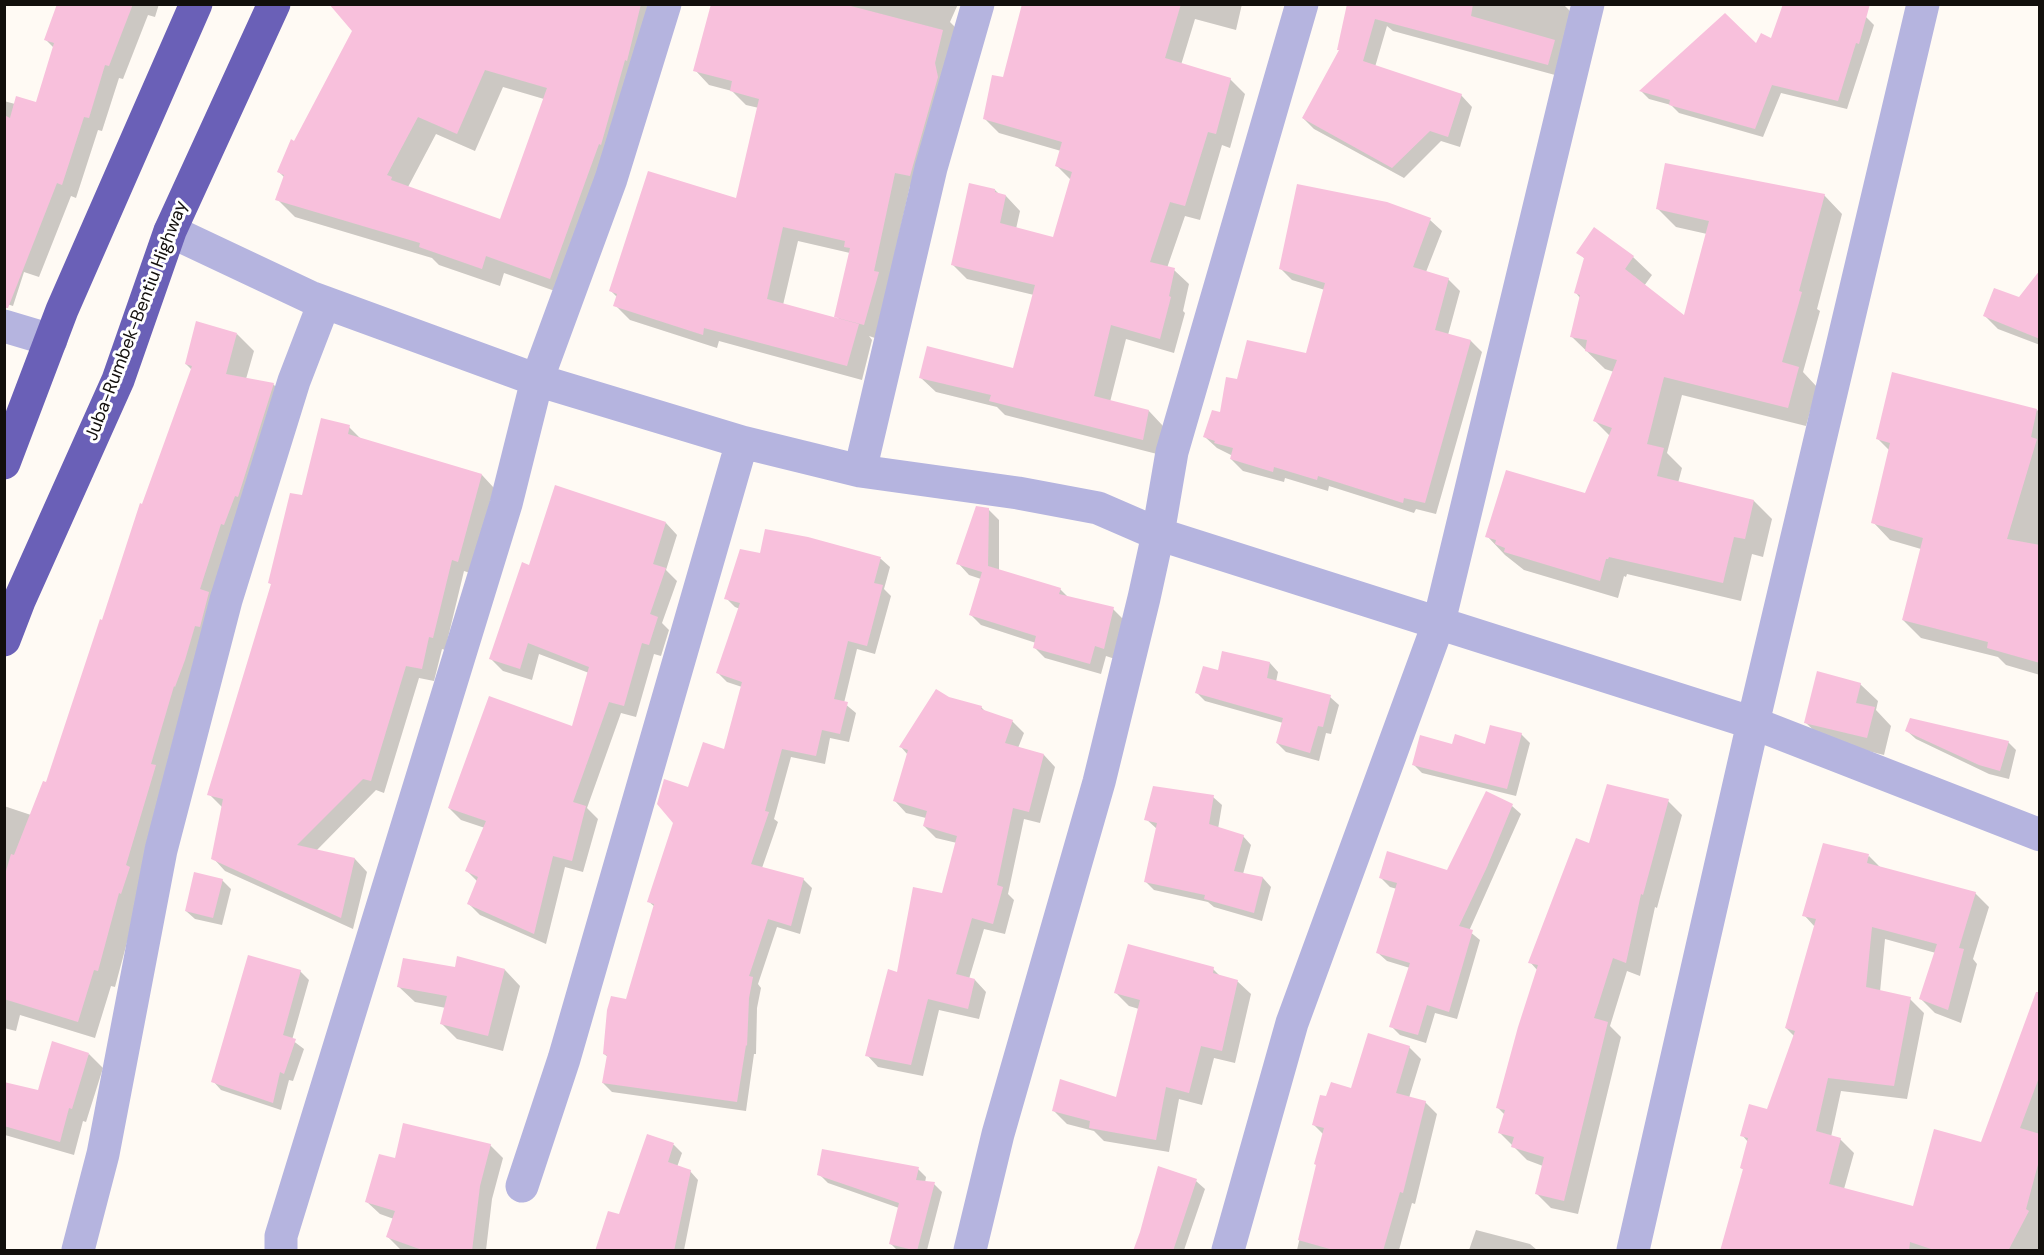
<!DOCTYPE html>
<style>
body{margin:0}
#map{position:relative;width:2044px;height:1255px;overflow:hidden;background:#fffaf4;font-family:"DM Sans",sans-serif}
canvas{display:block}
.frame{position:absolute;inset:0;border:6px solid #120f0c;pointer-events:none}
</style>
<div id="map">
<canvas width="2044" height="1255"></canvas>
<div class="frame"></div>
</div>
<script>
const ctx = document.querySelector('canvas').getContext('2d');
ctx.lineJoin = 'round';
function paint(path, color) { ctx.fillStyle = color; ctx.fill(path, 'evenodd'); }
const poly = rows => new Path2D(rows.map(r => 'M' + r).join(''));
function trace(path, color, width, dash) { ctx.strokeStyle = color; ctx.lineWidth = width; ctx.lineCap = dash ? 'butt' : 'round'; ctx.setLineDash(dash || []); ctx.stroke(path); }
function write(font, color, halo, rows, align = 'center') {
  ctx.font = font + ' "DM Sans",sans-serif'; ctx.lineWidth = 6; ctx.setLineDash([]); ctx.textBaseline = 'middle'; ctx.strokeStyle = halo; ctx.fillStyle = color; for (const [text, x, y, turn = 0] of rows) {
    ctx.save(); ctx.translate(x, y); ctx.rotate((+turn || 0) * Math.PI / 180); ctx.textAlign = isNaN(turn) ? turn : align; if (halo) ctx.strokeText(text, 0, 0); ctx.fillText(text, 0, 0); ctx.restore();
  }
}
const shadow = poly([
 [53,4,159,4,155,17,148,15,123,79,119,78,102,131,98,130,76,198,71,196,39,277,24,272,13,306,4,303,4,101,15,104,37,104,54,48,46,40,57,6],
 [345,4,662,4,569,296,504,273,500,286,439,265,432,258,295,217,277,199,285,178,279,172,354,31],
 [503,87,544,99,501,221,408,187,436,134,475,151],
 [713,4,958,4,950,22,961,33,924,190,910,186,888,284,878,339,869,336,872,340,862,380,719,341,717,348,630,320,615,305,618,298,611,291,737,200,759,108,746,105,732,91,709,85,695,70],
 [798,241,850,253,836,316,840,320,783,305],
 [1023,4,1242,4,1236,30,1195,19,1181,65,1230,79,1245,94,1230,148,1222,145,1200,220,1185,216,1167,268,1174,270,1189,284,1183,311,1185,313,1174,353,1126,339,1110,402,1149,411,1163,426,1157,454,1005,415,997,407,936,392,921,378,1014,370,1034,295,967,279,952,264,995,190,999,194,1006,196,1020,211,1016,229,1054,239,1071,180,1057,166,1061,151,999,133,984,118,1004,79],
 [1348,4,1563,4,1572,13,1555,75,1393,31,1387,26,1375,67,1461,95,1472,107,1460,147,1441,141,1404,178,1314,129,1303,118,1340,51],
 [1866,17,1874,25,1847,109,1781,93,1763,137,1679,113,1671,105,1649,99,1641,91,1772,40],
 [1824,195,1842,214,1817,309,1820,311,1803,372,1817,387,1806,426,1682,395,1667,453,1682,468,1678,483,1754,501,1772,519,1763,557,1752,554,1741,601,1627,574,1626,577,1624,576,1618,598,1524,570,1505,555,1487,536,1586,495,1610,436,1595,421,1614,372,1605,369,1571,336,1580,298,1576,293,1585,259,1578,252,1633,257,1652,275,1644,286,1685,318,1707,234,1676,227,1658,209],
 [1430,220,1442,231,1426,272,1448,279,1460,291,1448,335,1471,341,1482,352,1436,514,1416,509,1414,513,1329,486,1328,491,1285,478,1284,482,1243,471,1231,459,1233,456,1217,448,1205,437,1221,414,1238,381,1307,355,1325,290,1292,280,1280,268],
 [2040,272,2040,345,1998,329,1985,316,2020,299],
 [237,334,254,351,246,379,273,384,290,401,136,909,115,987,111,986,95,1038,20,1015,16,1031,4,1028,4,806,31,815,47,784,143,506,192,370,186,364],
 [1893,374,2040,411,2040,675,2006,665,1998,657,1921,638,1903,620,1921,549,1890,540,1873,522,1890,451,1877,438],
 [349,427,362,440,482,475,494,488,470,573,464,571,445,650,442,649,434,681,419,678,384,793,376,790,316,851,355,859,367,872,353,929,225,871,213,858,222,807,209,794,273,586,269,582,303,497],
 [988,509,999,520,999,570,1060,589,1069,598,1113,609,1124,620,1115,659,1106,656,1101,674,1045,658,1034,647,1036,643,981,625,970,614,981,579,969,575,958,563],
 [666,523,677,535,666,570,677,581,662,623,669,630,661,656,654,654,636,717,621,713,587,808,598,819,583,872,565,867,546,944,480,915,468,903,478,882,466,870,485,828,461,820,449,808,573,728,589,673,539,654,532,680,503,671,491,659,530,567],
 [808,539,881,559,890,567,884,589,891,596,875,654,857,649,844,703,856,713,849,742,830,738,825,764,791,757,774,819,778,822,762,868,803,879,812,888,800,934,777,927,758,984,761,988,757,1008,756,1054,754,1054,746,1111,612,1092,603,1083,608,1057,604,1054,627,1001,655,907,648,901,688,789,726,751,742,687,727,682,718,673,740,609,735,607,726,598,762,555],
 [1270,663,1278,672,1276,682,1330,697,1339,705,1331,734,1326,733,1319,761,1286,752,1277,743,1283,723,1205,701,1197,693],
 [1860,684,1878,701,1876,710,1891,726,1884,755,1824,740,1806,723],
 [948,699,981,707,987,713,1012,721,1024,733,1018,748,1044,755,1055,767,1040,823,1024,819,1008,894,1014,900,1005,934,984,929,969,979,975,980,986,992,979,1019,939,1010,923,1076,878,1067,867,1055,943,895,957,843,936,838,924,826,926,818,906,813,895,801,908,755,901,747],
 [1907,731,2008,742,2016,750,2009,779,1989,774,1916,739],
 [1521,734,1530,743,1516,796,1422,773,1414,765,1453,745,1486,746],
 [1213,797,1222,805,1218,829,1243,836,1251,845,1243,874,1263,878,1271,887,1262,921,1214,907,1208,902,1154,890,1146,882,1157,829,1146,819],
 [1668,801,1682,815,1657,908,1655,907,1640,976,1627,971,1610,1026,1621,1037,1578,1214,1551,1208,1537,1194,1543,1166,1527,1160,1500,1133,1505,1115,1497,1107,1538,971,1530,962,1590,845],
 [1512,806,1521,814,1469,931,1480,940,1457,1019,1435,1013,1426,1043,1400,1035,1391,1026,1410,968,1387,961,1378,953,1397,889,1390,887,1381,878,1447,872],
 [1869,856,1881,868,1975,893,1989,907,1973,959,1977,964,1961,1023,1935,1013,1921,999,1936,953,1885,939,1880,992,1910,999,1924,1013,1907,1099,1841,1091,1831,1137,1840,1139,1854,1153,1844,1189,1914,1208,1982,1144,2040,993,2040,1250,1721,1250,1744,1170,1741,1168,1748,1142,1742,1135,1768,1111,1794,1036,1786,1028,1815,927,1804,915],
 [222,880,231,889,222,925,195,919,186,911],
 [456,969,505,970,520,986,503,1051,457,1039,442,1024,446,1008,415,1002,399,987],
 [1213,969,1221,977,1237,981,1251,994,1235,1063,1214,1058,1202,1105,1179,1099,1169,1152,1104,1141,1094,1131,1067,1124,1054,1111,1117,1099,1139,1009,1129,1006,1116,993],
 [300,971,309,980,292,1040,304,1049,293,1081,289,1080,281,1110,221,1090,213,1081],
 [1409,1047,1421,1059,1409,1098,1425,1102,1437,1114,1415,1204,1412,1203,1399,1250,1297,1250,1324,1135,1314,1125,1327,1098,1352,1090],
 [89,1054,103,1068,86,1122,83,1121,74,1155,5,1135,4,1138,4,1083,39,1092],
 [648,1136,674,1145,682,1153,677,1167,690,1171,698,1180,684,1250,597,1250,620,1216],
 [490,1145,503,1158,492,1199,486,1250,400,1249,387,1236,394,1219,380,1214,367,1202,396,1160],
 [918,1169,926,1177,925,1183,934,1184,942,1192,927,1250,897,1250,890,1243,899,1208,828,1183,819,1174],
 [1196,1181,1205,1189,1184,1250,1135,1250],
 [1476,1230,1530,1244,1537,1250,1469,1250]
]);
const building = poly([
 [57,4,133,4,109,66,105,65,89,118,84,117,62,185,57,183,8,308,4,308,4,115,10,118,16,96,36,102,54,43,44,40],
 [329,4,641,4,627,61,625,60,601,145,599,144,550,279,486,256,482,269,419,247,420,243,275,200,284,175,277,172,291,139,294,141,352,31],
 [485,70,547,88,500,219,391,180,392,177,387,175,418,117,457,134],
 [711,4,843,4,943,30,935,63,938,77,910,176,895,173,874,271,879,272,864,325,834,317,850,248,844,247,845,241,783,227,767,299,859,324,847,366,704,328,703,335,613,306,617,294,609,291,648,171,736,198,759,99,730,91,732,81,693,71],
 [1022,4,1181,4,1165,58,1231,78,1216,134,1208,132,1185,206,1170,202,1150,262,1175,268,1169,296,1171,297,1160,339,1111,325,1094,396,1149,410,1143,440,989,401,991,395,919,378,927,346,1013,368,1035,285,951,265,969,183,995,189,995,192,1006,195,1000,223,1053,237,1072,172,1055,166,1062,142,983,119,992,75,1003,77],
 [1347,4,1473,4,1471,16,1555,40,1548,65,1375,19,1363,61,1462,94,1448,137,1430,131,1392,168,1302,118,1339,50,1337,50],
 [1783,4,1870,4,1859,44,1856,43,1838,101,1772,85,1755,129,1669,105,1670,100,1639,91,1725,13,1756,43,1761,33,1771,38],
 [1665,163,1825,194,1799,291,1802,292,1782,362,1799,367,1788,408,1664,377,1647,444,1664,448,1657,476,1754,500,1745,539,1734,537,1723,583,1609,557,1608,559,1606,559,1600,581,1504,552,1505,548,1495,544,1496,540,1485,537,1506,470,1585,493,1612,428,1593,421,1617,360,1585,351,1587,340,1570,337,1580,295,1574,293,1584,258,1576,253,1594,227,1634,256,1625,269,1684,315,1709,221,1656,209],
 [1297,184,1387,202,1431,218,1413,267,1449,278,1435,330,1471,340,1425,503,1404,498,1403,503,1318,476,1317,480,1274,467,1273,472,1230,459,1233,448,1214,443,1215,441,1203,437,1212,410,1220,412,1226,377,1237,379,1247,340,1306,353,1325,283,1279,269],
 [2040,270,2040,339,1983,316,1994,288,2019,297],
 [196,321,237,333,226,374,274,383,238,497,235,496,224,525,221,524,200,589,209,592,200,627,195,626,185,660,175,687,174,686,151,764,156,765,126,865,130,867,121,894,119,893,98,971,94,970,78,1022,4,999,4,878,11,854,14,855,43,781,46,782,100,619,102,620,140,503,142,504,192,366,185,364],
 [1892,372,2037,409,2031,437,2037,439,2007,539,2040,545,2040,663,1987,648,1988,642,1902,620,1923,538,1871,523,1890,443,1876,439],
 [321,418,350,425,348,434,482,474,458,562,452,560,433,638,429,637,422,669,406,666,371,781,363,779,297,845,355,858,341,918,211,859,223,799,207,795,271,584,268,583,290,493,302,495],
 [555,485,666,522,653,564,666,568,650,614,658,617,649,645,642,643,624,706,609,702,573,802,586,806,572,861,553,856,534,934,467,904,478,877,465,871,486,821,448,808,489,696,572,726,589,667,528,643,520,669,489,659,522,562,529,565],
 [976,506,989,508,988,566,1061,588,1059,594,1114,607,1104,649,1095,646,1090,664,1033,648,1036,636,969,615,982,572,956,564],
 [765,529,808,537,881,557,874,583,883,585,867,646,848,641,834,699,848,702,840,734,822,730,816,756,782,749,765,811,769,812,751,864,804,878,791,926,768,919,749,976,753,977,749,998,747,1046,746,1045,737,1102,602,1083,607,1055,603,1054,607,1010,611,996,626,999,654,904,647,902,673,823,657,804,664,779,688,787,703,742,724,749,742,682,716,673,740,603,724,599,740,549,760,553],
 [1222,651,1270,662,1267,678,1331,695,1323,727,1318,726,1310,753,1276,743,1283,718,1195,693,1203,666,1218,670],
 [1817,671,1861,683,1856,703,1875,707,1867,738,1804,723],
 [936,689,949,697,982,706,981,709,1013,720,1005,743,1044,754,1029,812,1013,808,997,885,1003,887,993,924,972,918,956,974,975,979,968,1009,928,999,911,1065,865,1056,888,969,897,972,913,887,942,893,957,836,923,826,927,811,893,801,908,750,899,747],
 [1910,718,2009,741,2000,771,1979,765,1905,731],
 [1490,725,1522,733,1507,789,1412,765,1420,735,1452,744,1455,734,1485,744],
 [1607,784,1669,799,1643,895,1641,894,1626,963,1613,958,1594,1018,1608,1022,1564,1201,1535,1194,1544,1157,1511,1147,1514,1137,1498,1133,1505,1110,1496,1108,1518,1027,1538,965,1528,963,1576,838,1589,843],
 [1153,786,1214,795,1209,824,1244,835,1234,871,1263,877,1254,913,1204,899,1205,895,1144,882,1157,823,1144,820],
 [1486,791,1513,804,1487,867,1459,926,1473,930,1449,1012,1427,1005,1418,1035,1389,1027,1410,963,1376,953,1397,883,1379,878,1387,851,1447,870],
 [1823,843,1869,854,1867,863,1976,892,1959,948,1964,949,1948,1010,1919,999,1937,944,1872,927,1866,987,1911,997,1894,1086,1828,1078,1816,1131,1841,1138,1829,1184,1913,1206,1934,1129,1981,1142,2036,992,2040,992,2040,1075,2020,1128,2040,1134,2040,1157,2026,1209,2029,1211,2008,1251,1937,1251,1910,1242,1909,1251,1720,1251,1743,1169,1740,1168,1748,1138,1740,1136,1749,1104,1767,1109,1795,1031,1785,1028,1816,919,1802,916],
 [194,872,223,879,213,918,185,911],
 [1128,944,1214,967,1213,973,1238,980,1222,1051,1201,1046,1189,1093,1166,1087,1156,1140,1089,1128,1090,1121,1052,1111,1060,1079,1116,1097,1140,1000,1114,993],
 [248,955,301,970,283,1035,296,1039,284,1074,280,1072,273,1103,211,1082],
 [457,956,505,969,488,1036,440,1024,447,996,397,987,403,958,455,967],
 [1368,1033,1410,1046,1396,1093,1426,1101,1403,1193,1400,1192,1383,1251,1337,1251,1298,1240,1316,1165,1314,1164,1324,1128,1312,1125,1320,1095,1326,1096,1331,1082,1351,1088],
 [52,1041,89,1053,72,1109,69,1108,60,1142,4,1126,4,1082,38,1090],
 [403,1123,491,1144,480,1186,472,1251,425,1251,386,1237,395,1211,365,1202,379,1154,395,1158],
 [647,1134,674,1143,668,1162,691,1170,674,1251,595,1251,608,1211,619,1214],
 [822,1149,919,1167,916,1180,935,1182,917,1251,889,1244,899,1203,817,1175],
 [1158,1166,1197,1179,1173,1251,1133,1251,1140,1232]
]);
const minor = poly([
 [170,231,310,297,537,380,742,442,860,471,1018,493,1098,508,1158,534,1753,723,2040,835],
 [4,326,51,340],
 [860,471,931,168,978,4],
 [522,1186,564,1059,742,442],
 [78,1250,103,1154,161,850,226,600,294,381,324,303],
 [281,1250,281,1236,506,504,537,380,611,179,665,4],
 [970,1250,998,1134,1099,782,1144,598,1158,534,1172,452,1302,4],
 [1228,1250,1292,1023,1439,622,1588,4],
 [1633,1250,1753,723,1923,4]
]);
const highway = poly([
 [4,463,62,310,196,4],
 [4,640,19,601,118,380,170,231,274,4]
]);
const streetNames = [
 ["Juba-Rumbek-Bentiu Highway",137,321,-69]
];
paint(shadow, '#0003');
paint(building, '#f8c0dc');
trace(minor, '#b5b4df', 33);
trace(highway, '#6a60b7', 33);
write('18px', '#120f0c', '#fff', streetNames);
</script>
